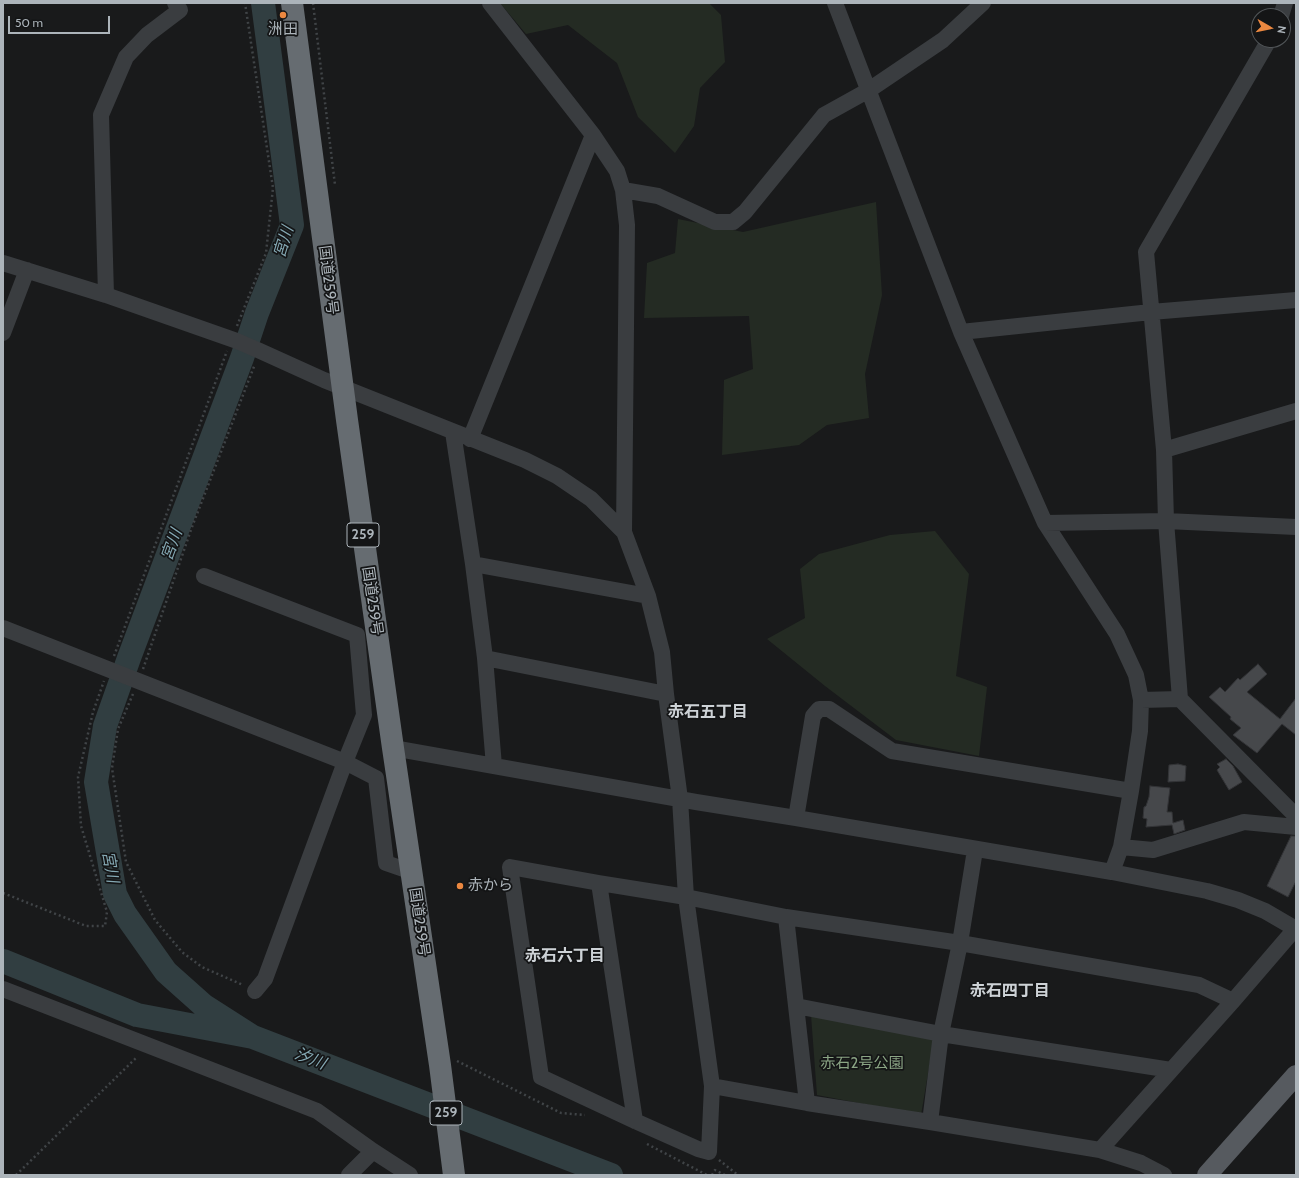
<!DOCTYPE html>
<meta charset="utf-8">
<style>
body{margin:0}
#map{position:relative;width:1299px;height:1178px;overflow:hidden;background:#191a1b;font-family:Cabin,sans-serif}
canvas{display:block}
.frame{position:absolute;inset:0;border:4px solid #acb4ba;pointer-events:none}
.north{position:absolute;left:1251px;top:8px;width:40px;height:40px;box-sizing:border-box;background:#141516;border:1px solid #515558;border-radius:50%;rotate:99deg;font-size:11px;font-weight:700;line-height:16px;text-align:center;color:#acb4ba}
.north::after{content:'';display:block;margin:auto;width:14px;height:18px;background:#ec8840;clip-path:polygon(50% 0,100% 100%,50% 72%,0 100%)}
.scale{position:absolute;left:8px;top:16px;width:102px;height:18px;box-sizing:border-box;border:2px solid #acb4ba;border-top:0;padding-left:5px;font-size:12px;line-height:14px;white-space:nowrap;color:#acb4ba;-webkit-text-stroke:3px #141516;paint-order:stroke}
</style>
<div id="map">
<canvas width="1299" height="1178"></canvas>
<div class="frame"></div>
<div class="north">N</div>
<div class="scale">50 m</div>
</div>
<script>
const ctx = document.querySelector('canvas').getContext('2d');
ctx.lineJoin = 'round';
function paint(path, color) { ctx.fillStyle = color; ctx.fill(path, 'evenodd'); }
const poly = rows => new Path2D(rows.map(r => 'M' + r).join(''));
function trace(path, color, width, dash) { ctx.strokeStyle = color; ctx.lineWidth = width; ctx.lineCap = dash ? 'butt' : 'round'; ctx.setLineDash(dash || []); ctx.stroke(path); }
function write(font, color, halo, rows, align = 'center') {
  ctx.font = font + ' Cabin,"Noto Sans JP",sans-serif'; ctx.lineWidth = 3.5; ctx.setLineDash([]); ctx.textBaseline = 'middle'; ctx.strokeStyle = halo; ctx.fillStyle = color; for (const [text, x, y, turn = 0] of rows) {
    ctx.save(); ctx.translate(x, y); ctx.rotate((+turn || 0) * Math.PI / 180); ctx.textAlign = isNaN(turn) ? turn : align; if (halo) ctx.strokeText(text, 0, 0); ctx.fillText(text, 0, 0); ctx.restore();
  }
}
const green = poly([
 [500,3,709,3,721,15,725,62,700,88,694,126,675,153,638,117,617,63,568,25,526,34],
 [876,202,882,295,865,374,869,418,827,425,799,445,722,455,724,380,753,369,749,316,644,318,647,263,675,253,678,219,743,232],
 [935,531,969,574,956,676,987,687,979,756,896,740,825,686,767,639,805,618,800,569,819,554,890,535],
 [811,1015,934,1038,921,1115,817,1095]
]);
const river = poly([
 [3,961,137,1015,253,1037,611,1175],
 [253,1037,203,1005,166,972,125,914,115,894,96,782,105,726,129,658,242,358,257,313,292,225,263,3]
]);
const building = poly([
 [1258,664,1267,674,1247,692,1280,719,1296,698,1296,735,1282,724,1257,753,1233,735,1241,728,1230,719,1231,717,1209,697,1220,687,1225,692,1238,678,1240,680,1258,664],
 [1226,759,1233,766,1242,782,1229,790,1217,770,1220,767,1217,764,1226,759],
 [1178,764,1186,766,1185,781,1168,782,1169,765,1178,764],
 [1150,786,1170,788,1167,812,1172,812,1173,823,1183,820,1185,830,1174,834,1172,825,1146,827,1147,819,1143,818,1144,807,1146,806,1149,797,1150,786],
 [1291,836,1296,836,1296,881,1288,897,1267,886,1291,836]
]);
const path = poly([
 [313,3,335,185],
 [237,326,266,253,273,188,245,3],
 [114,656,227,351],
 [143,669,192,527,255,364],
 [133,694,118,729,112,768,126,862,155,920,182,952,202,967,243,985],
 [3,893,86,926,105,926,107,912,81,826,78,777,93,712,104,681],
 [457,1061,561,1113,585,1115],
 [647,1144,707,1175],
 [719,1160,738,1175],
 [16,1175,137,1057],
 [712,1175,715,1170,725,1175]
]);
const minor = poly([
 [490,3,593,135,617,171,623,190,627,225,624,532],
 [835,3,961,332,1045,523,1117,634,1136,675,1141,700,1140,731,1131,791,1121,847,1112,872],
 [1281,16,1285,3],
 [1269,40,1146,252,1164,450,1166,521,1180,699,1296,816],
 [623,190,658,196,715,222,733,222,745,212,824,115,869,90,943,40,983,3],
 [3,263,106,295,237,341,260,351,324,380,525,460,557,476,591,499,624,532,648,596,662,652,666,694,680,799,686,897,712,1086,709,1152,698,1149,635,1121,541,1077,510,867,599,883,686,897,786,917,960,943,1199,985,1233,1001],
 [106,295,101,115,126,57,147,35,180,10,175,3],
 [961,332,1151,312,1296,300],
 [3,333,27,270],
 [453,432,473,564,485,658,494,766],
 [470,439,593,135],
 [1164,450,1296,411],
 [1045,523,1166,521,1296,527],
 [473,564,648,596],
 [204,576,357,635,364,715,345,762,265,979,255,991],
 [3,628,345,762,376,778,386,863,412,872],
 [485,658,666,694],
 [1141,700,1180,699],
 [393,748,696,802,796,818,1112,872,1207,891,1238,900,1265,911,1296,929],
 [796,818,813,716,819,709,829,709,892,751,1131,791],
 [1121,847,1153,850,1244,822,1296,827],
 [599,883,635,1121],
 [786,917,807,1103],
 [3,989,317,1111,373,1151,410,1175],
 [796,1006,941,1034,1171,1070],
 [712,1086,807,1103,930,1122,1100,1150,1141,1163,1164,1175],
 [930,1122,941,1034,960,943,975,850],
 [1100,1150,1233,1001,1295,929],
 [349,1175,373,1151]
]);
const major = poly([
 [1207,1175,1296,1075]
]);
const highway = poly([
 [292,3,347,420,393,748,440,1065,454,1175]
]);
const markers = [
 [283,15,4,"#ec8840"],
 [460,886,4,"#ec8840"]
];
const shields = [
 [363,535,32],
 [446,1113,32]
];
const shieldNames = [
 ["259",363,535],
 ["259",446,1113]
];
const poiNames = [
 ["洲田",283,30],
 ["赤から",468,886,"left"]
];
const streetNames = [
 ["国道259号",328,280,83],
 ["国道259号",372,601,82],
 ["国道259号",419,922,82]
];
const parkNames = [
 ["赤石2号公園",862,1064]
];
const waterNames = [
 ["宮川",284,242,-73],
 ["宮川",172,545,-70],
 ["宮川",110,867,80],
 ["汐川",310,1059,21]
];
const neighbourhoodNames = [
 ["赤石五丁目",708,712],
 ["赤石六丁目",565,956],
 ["赤石四丁目",1010,991]
];
paint(green, '#242b23');
trace(river, '#313e41', 24);
paint(building, '#46484b');
trace(building, '#333437', 1);
trace(path, '#404447', 2.5, [2, 3]);
trace(minor, '#3a3d40', 16);
trace(major, '#565a5f', 20);
trace(highway, '#666c71', 22);
for (const [x, y, r, color] of markers) { const dot = new Path2D(); dot.arc(x, y, r, 0, 2 * Math.PI); ctx.fillStyle = color; ctx.fill(dot); trace(dot, '#141516', 1.5); }
for (const [x, y, w] of shields) { const box = new Path2D(); box.roundRect(x - w / 2, y - 12, w, 24, 3); ctx.fillStyle = '#141516'; ctx.fill(box); trace(box, '#acb4ba', 1); }
write('bold 14px', '#acb4ba', null, shieldNames);
write('15px', '#acb4ba', '#141516', poiNames);
write('15px', '#acb4ba', '#141516', streetNames);
write('15px', '#8aa484', '#141516', parkNames);
write('italic 16px', '#85a9b4', '#141516', waterNames);
write('bold 16px', '#cdd2d6', '#141516', neighbourhoodNames);
</script>
